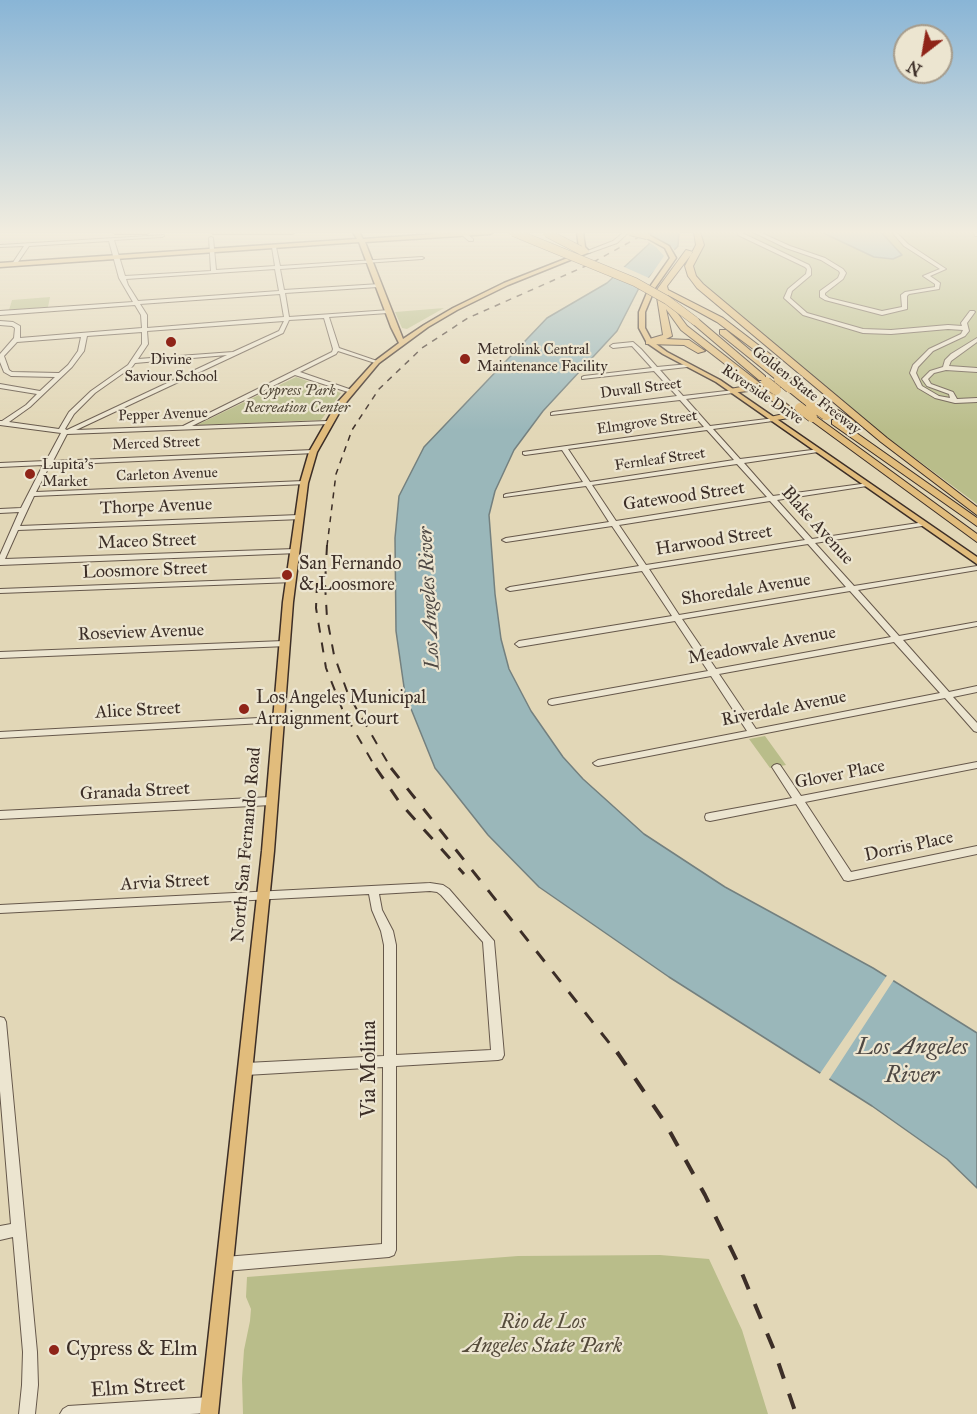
<!DOCTYPE html>
<style>
body{margin:0}
#map{position:relative;width:977px;height:1414px;overflow:hidden;background:#e2d7b7;font-family:"IM FELL Great Primer",serif}
canvas{display:block}
.north{position:absolute;left:893px;top:24px;width:60px;height:60px;box-sizing:border-box;background:#ece5d0;border:2px solid #a69c8c;border-radius:50%;rotate:211deg;font-size:16px;font-weight:700;line-height:24px;text-align:center;color:#3c2e27}
.north::after{content:'';display:block;margin:auto;width:21px;height:27px;background:#8f2418;clip-path:polygon(50% 0,100% 100%,50% 72%,0 100%)}
</style>
<div id="map">
<canvas width="977" height="1414"></canvas>
<div class="north">N</div>
</div>
<script>
const ctx = document.querySelector('canvas').getContext('2d');
ctx.lineJoin = 'round';
function paint(path, color) { ctx.fillStyle = color; ctx.fill(path, 'evenodd'); }
const poly = rows => new Path2D(rows.map(r => 'M' + r).join(''));
function trace(path, color, width, dash) { ctx.strokeStyle = color; ctx.lineWidth = width; ctx.lineCap = dash ? 'butt' : 'round'; ctx.setLineDash(dash || []); ctx.stroke(path); }
function write(font, color, halo, rows, align = 'center') {
  ctx.font = font + ' "IM FELL Great Primer",serif'; ctx.lineWidth = 4.5; ctx.setLineDash([]); ctx.textBaseline = 'middle'; ctx.strokeStyle = halo; ctx.fillStyle = color; for (const [text, x, y, turn = 0] of rows) {
    ctx.save(); ctx.translate(x, y); ctx.rotate((+turn || 0) * Math.PI / 180); ctx.textAlign = isNaN(turn) ? turn : align; if (halo) ctx.strokeText(text, 0, 0); ctx.fillText(text, 0, 0); ctx.restore();
  }
}
const green = poly([
 [700,232,977,232,977,504,869,424,700,283,692,268,703,243],
 [50,297,48,307,9,310,12,300],
 [444,308,407,329,402,328,395,312],
 [296,377,341,393,321,420,197,425],
 [765,736,786,765,770,768,749,739],
 [660,1255,709,1259,742,1330,768,1414,243,1414,242,1379,244,1350,250,1321,251,1309,246,1297,247,1277,518,1256]
]);
const water = poly([
 [651,232,679,232,678,246,639,288,617,331,543,411,514,450,495,491,489,515,495,594,501,639,509,669,531,711,563,757,583,779,644,834,725,887,873,968,977,1033,977,1188,947,1159,872,1106,669,977,539,887,488,835,435,768,405,694,396,631,395,538,399,496,424,447,547,318,607,283,649,244,651,232],
 [821,232,881,232,902,255,893,259,874,257,821,232]
]);
const pier = poly([
 [648,235,671,246,677,253,643,289,613,274,622,266,649,278,664,256,656,247,647,241],
 [888,974,895,978,828,1081,819,1075]
]);
const minor = poly([
 [624,232,629,232,617,243,589,253,585,252,613,241,624,232],
 [738,232,742,232,742,233,809,265,811,269,811,275,792,291,790,298,807,313,863,329,891,330,948,325,962,326,961,323,970,311,974,311,975,312,967,323,969,331,965,336,933,351,918,367,916,373,922,386,939,396,950,398,949,394,927,386,922,379,930,371,943,367,945,360,951,354,977,338,977,342,951,361,949,366,977,368,977,372,946,370,934,373,928,379,931,384,953,392,957,399,977,398,977,402,955,403,935,398,918,388,910,373,913,365,929,349,961,334,963,330,948,329,891,334,863,333,803,315,784,298,788,289,806,274,807,269,805,267,738,235,738,232],
 [753,232,759,232,790,246,825,258,843,269,846,273,843,279,825,293,825,295,829,298,882,311,902,307,901,295,905,292,935,287,935,284,923,276,940,269,904,246,892,232,896,232,908,244,946,269,930,276,940,283,939,289,909,294,907,296,907,309,882,315,825,300,820,297,820,291,838,278,840,273,839,271,821,260,786,248,753,232],
 [974,232,977,232,977,236,975,236,974,232],
 [462,233,466,233,473,239,473,241,469,241,462,235,462,233],
 [164,235,164,236,162,237,114,240,125,276,211,271,209,238,211,237,213,238,216,270,275,266,272,247,274,246,276,247,280,266,422,257,424,258,422,259,280,269,284,290,380,284,380,286,378,287,285,293,289,317,390,310,391,311,388,313,329,317,339,348,380,362,375,363,338,351,336,354,300,372,352,390,352,392,348,392,295,375,192,426,328,421,330,422,330,424,67,434,53,461,313,450,315,451,315,453,50,465,36,492,304,481,306,482,306,484,34,496,20,526,299,515,303,517,302,519,18,530,5,559,295,549,298,549,298,553,0,565,0,555,19,512,0,513,0,509,21,508,43,465,0,467,0,463,46,461,61,433,0,425,0,421,2,421,26,405,37,394,0,388,0,384,40,391,55,377,11,376,4,372,0,362,0,354,14,338,15,328,12,326,0,325,0,321,13,322,20,326,20,338,142,328,141,315,135,305,0,315,0,311,133,302,119,278,109,241,29,246,16,265,14,265,12,264,24,246,0,247,0,245,164,235],
 [275,269,279,291,138,301,128,285,126,279,275,269],
 [280,294,284,317,147,328,147,315,140,304,280,294],
 [324,318,333,349,332,352,183,426,76,430,283,333,289,320,324,318],
 [284,321,279,331,233,352,138,359,148,344,147,331,284,321],
 [142,332,142,344,128,365,91,391,69,412,59,429,9,422,30,407,72,367,84,351,87,336,142,332],
 [81,337,78,351,68,365,59,373,12,372,9,370,4,356,17,342,81,337],
 [227,355,67,430,65,429,74,414,95,393,132,367,135,363,227,355],
 [633,342,641,349,657,367,689,364,689,366,687,367,660,370,683,396,735,390,735,392,733,393,686,399,710,426,775,418,776,419,773,421,713,429,740,459,820,449,820,451,818,452,744,463,773,496,869,483,869,485,867,486,777,500,812,539,925,522,926,524,922,526,815,543,854,586,977,566,977,570,858,590,899,636,977,622,977,626,903,640,949,692,977,686,977,692,953,697,977,723,977,732,974,731,945,698,598,766,595,765,593,763,598,760,747,731,711,676,552,705,549,704,548,702,549,700,552,699,708,671,675,621,519,647,515,644,519,641,672,616,642,571,510,591,506,589,510,587,639,566,612,526,506,542,502,540,506,538,609,522,586,486,504,497,504,495,506,494,583,482,562,450,525,455,523,454,523,452,704,427,680,400,551,415,551,413,553,412,677,396,654,371,582,379,582,377,584,376,652,368,632,346,613,348,610,346,613,344,633,342],
 [707,430,734,460,590,482,568,449,707,430],
 [737,464,767,497,616,521,592,485,737,464],
 [770,501,805,540,646,565,619,525,770,501],
 [808,544,846,587,679,615,649,569,808,544],
 [850,591,891,637,716,669,682,619,850,591],
 [894,642,940,693,756,729,719,674,894,642],
 [291,578,295,580,294,582,0,593,0,589,291,578],
 [284,641,288,644,287,646,0,658,0,652,284,641],
 [277,717,282,720,280,722,0,738,0,732,277,717],
 [977,762,977,768,805,802,851,872,977,846,977,854,848,881,844,880,796,804,710,821,706,820,705,817,706,814,710,813,792,798,772,767,774,765,777,764,780,765,801,796,977,762],
 [271,797,274,798,276,801,274,804,271,805,0,819,0,811,271,797],
 [430,883,443,885,449,889,494,941,504,1055,502,1059,498,1060,396,1066,396,1250,394,1255,389,1257,225,1271,220,1269,218,1264,220,1259,225,1257,382,1244,383,1067,246,1075,242,1073,240,1069,242,1065,246,1063,384,1056,384,945,381,931,372,910,369,894,0,913,0,905,430,883],
 [430,891,437,892,441,895,483,942,491,1050,396,1055,396,945,393,931,382,910,379,894,430,891],
 [0,1017,4,1018,6,1022,37,1352,38,1385,35,1414,19,1414,22,1385,23,1352,13,1237,0,1240,0,1226,11,1224,0,1091,0,1017],
 [210,1397,215,1400,218,1405,215,1410,210,1413,190,1414,60,1414,63,1409,68,1406,210,1397]
]);
const major = poly([
 [353,232,359,232,363,239,467,232,493,232,490,234,365,242,403,339,424,325,453,308,504,283,583,252,579,248,577,232,583,232,585,247,590,252,508,285,457,310,428,327,379,363,343,406,317,452,308,483,293,602,274,851,218,1414,200,1414,262,851,283,602,300,483,309,452,337,403,375,361,399,343,391,327,359,242,0,267,0,263,357,239,353,232],
 [647,234,669,246,676,258,655,288,645,312,645,328,652,341,667,352,720,380,977,557,977,564,716,382,663,354,647,343,639,328,639,312,649,288,670,258,665,248,645,237,644,236,647,234]
]);
const highway = poly([
 [112,232,150,232,147,234,115,234,112,232],
 [210,232,296,232,293,234,213,234,210,232],
 [438,232,449,232,430,238,426,236,438,232],
 [461,232,467,232,468,234,462,235,461,232],
 [694,232,700,232,704,245,693,266,696,276,703,284,887,438,977,507,977,515,881,442,697,288,688,276,685,266,696,245,694,232],
 [686,250,693,252,667,286,668,290,723,318,779,361,772,363,717,322,668,295,669,302,687,326,761,384,778,381,720,334,720,330,726,330,782,377,782,381,801,376,802,378,796,384,767,389,797,412,823,407,838,410,853,420,855,422,850,425,832,414,814,415,977,534,977,542,809,419,808,415,770,421,770,417,788,413,758,390,730,393,730,389,752,385,681,330,666,309,672,336,666,339,689,340,705,351,698,353,684,345,646,344,646,340,663,335,656,291,686,250],
 [692,319,698,319,765,376,765,380,759,380,692,323,692,319],
 [787,386,793,386,814,403,814,407,808,407,787,390,787,386],
 [832,420,838,420,977,518,977,526,832,424,832,420]
]);
const railFar3 = poly([
 [327,546,336,474,352,430,379,389,422,348,468,318,588,265,648,232]
]);
const railFar2 = poly([
 [327,545,325,584,327,618,334,655,348,694,392,770],
 [317,583,316,608,326,668,343,711,377,770]
]);
const railFar1 = poly([
 [376,768,400,803,464,874],
 [391,768,618,1054]
]);
const rail = poly([
 [617,1052,664,1121,705,1195,736,1259,774,1350,796,1414]
]);
const majorBridge = poly([
 [630,232,647,236]
]);
const highwayBridgeFar1 = poly([
 [513,232,635,282,667,300,695,321],
 [547,233,580,250]
]);
const highwayBridge = poly([
 [779,379,790,388],
 [766,382,776,390],
 [753,387,758,391],
 [811,405,826,415],
 [800,408,812,417]
]);
const markers = [
 [171,342,6,"#8f2418"],
 [465,359,6,"#8f2418"],
 [30,474,6,"#8f2418"],
 [287,575,6,"#8f2418"],
 [244,709,6,"#8f2418"],
 [54,1350,6,"#8f2418"]
];
const farPoinames = [
 ["Metrolink Central",477,350],
 ["Maintenance Facility",477,367],
 ["Divine",171,360,"center"],
 ["Saviour School",171,377,"center"],
 ["Lupita's",42,465],
 ["Market",42,482]
];
const farStreetnames = [
 ["Duvall Street",641,389,-7],
 ["Golden State Freeway",806,391,38],
 ["Riverside Drive",762,395,34],
 ["Pepper Avenue",163,415,-2],
 ["Elmgrove Street",647,423,-8],
 ["Merced Street",156,444,-2],
 ["Fernleaf Street",660,460,-8],
 ["Carleton Avenue",167,475,-2]
];
const farParknames = [
 ["Cypress Park",297,391],
 ["Recreation Center",297,408]
];
const streetNames = [
 ["Gatewood Street",684,497,-8],
 ["Thorpe Avenue",156,507,-2],
 ["Blake Avenue",817,526,48],
 ["Harwood Street",714,541,-9],
 ["Maceo Street",147,542,-2],
 ["Loosmore Street",145,571,-2],
 ["Shoredale Avenue",746,590,-9],
 ["Roseview Avenue",141,633,-2],
 ["Meadowvale Avenue",762,646,-10],
 ["Riverdale Avenue",784,709,-11],
 ["Alice Street",138,711,-3],
 ["Glover Place",840,775,-11],
 ["Granada Street",135,792,-3],
 ["North San Fernando Road",247,845,-85],
 ["Dorris Place",909,847,-12],
 ["Arvia Street",165,883,-3]
];
const poiNames = [
 ["San Fernando",299,565],
 ["& Loosmore",299,586],
 ["Los Angeles Municipal",256,699],
 ["Arraignment Court",256,720]
];
const waterNames = [
 ["Los Angeles River",430,598,-93]
];
const nearStreetnames = [
 ["Via Molina",370,1069,-90],
 ["Elm Street",138,1388,-4]
];
const nearParknames = [
 ["Rio de Los",543,1323],
 ["Angeles State Park",543,1347]
];
const nearPoinames = [
 ["Cypress & Elm",66,1350]
];
const nearWaternames = [
 ["Los Angeles",912,1048],
 ["River",912,1076]
];
paint(green, '#b9bd8a');
paint(water, '#9ab7ba');
trace(water, '#74807f', 1.5);
paint(pier, '#e2d7b7');
trace(minor, '#66584b', 2);
trace(major, '#3c2e27', 3);
trace(highway, '#3c2e27', 2);
paint(minor, '#ece5d0');
paint(major, '#e1bc7c');
paint(highway, '#e1bc7c');
trace(railFar3, '#3c2e27', 1.5, [6, 6]);
trace(railFar2, '#3c2e27', 2, [10, 10]);
trace(railFar1, '#3c2e27', 3, [13, 13]);
trace(rail, '#3c2e27', 4, [16, 16]);
trace(majorBridge, '#3c2e27', 8, []);
trace(highwayBridgeFar1, '#3c2e27', 9, []);
trace(highwayBridge, '#3c2e27', 11, []);
trace(majorBridge, '#e1bc7c', 6);
trace(highwayBridgeFar1, '#e1bc7c', 8);
trace(highwayBridge, '#e1bc7c', 10);
const sky = ctx.createLinearGradient(0, 0, 0, 430);
sky.addColorStop(0, '#89b5d6');
sky.addColorStop(0.54, '#f2eddf');
sky.addColorStop(1, '#f2eddf00');
ctx.fillStyle = sky;
ctx.fillRect(0, 0, 977, 430);
for (const [x, y, r, color] of markers) { const dot = new Path2D(); dot.arc(x, y, r, 0, 2 * Math.PI); ctx.fillStyle = color; ctx.fill(dot); trace(dot, '#ece5d0', 2); }
write('15px', '#3c2e27', '#ece5d0', farPoinames, 'left');
write('15px', '#3c2e27', '#ece5d0', farStreetnames);
write('italic 15px', '#554b3b', '#ece5d0', farParknames);
write('18px', '#3c2e27', '#ece5d0', streetNames);
write('18px', '#3c2e27', '#ece5d0', poiNames, 'left');
write('italic 20px', '#4f4944', '#ece5d0', waterNames);
write('21px', '#3c2e27', '#ece5d0', nearStreetnames);
write('italic 21px', '#554b3b', '#ece5d0', nearParknames);
write('21px', '#3c2e27', '#ece5d0', nearPoinames, 'left');
write('italic 24px', '#4f4944', '#ece5d0', nearWaternames);
</script>
